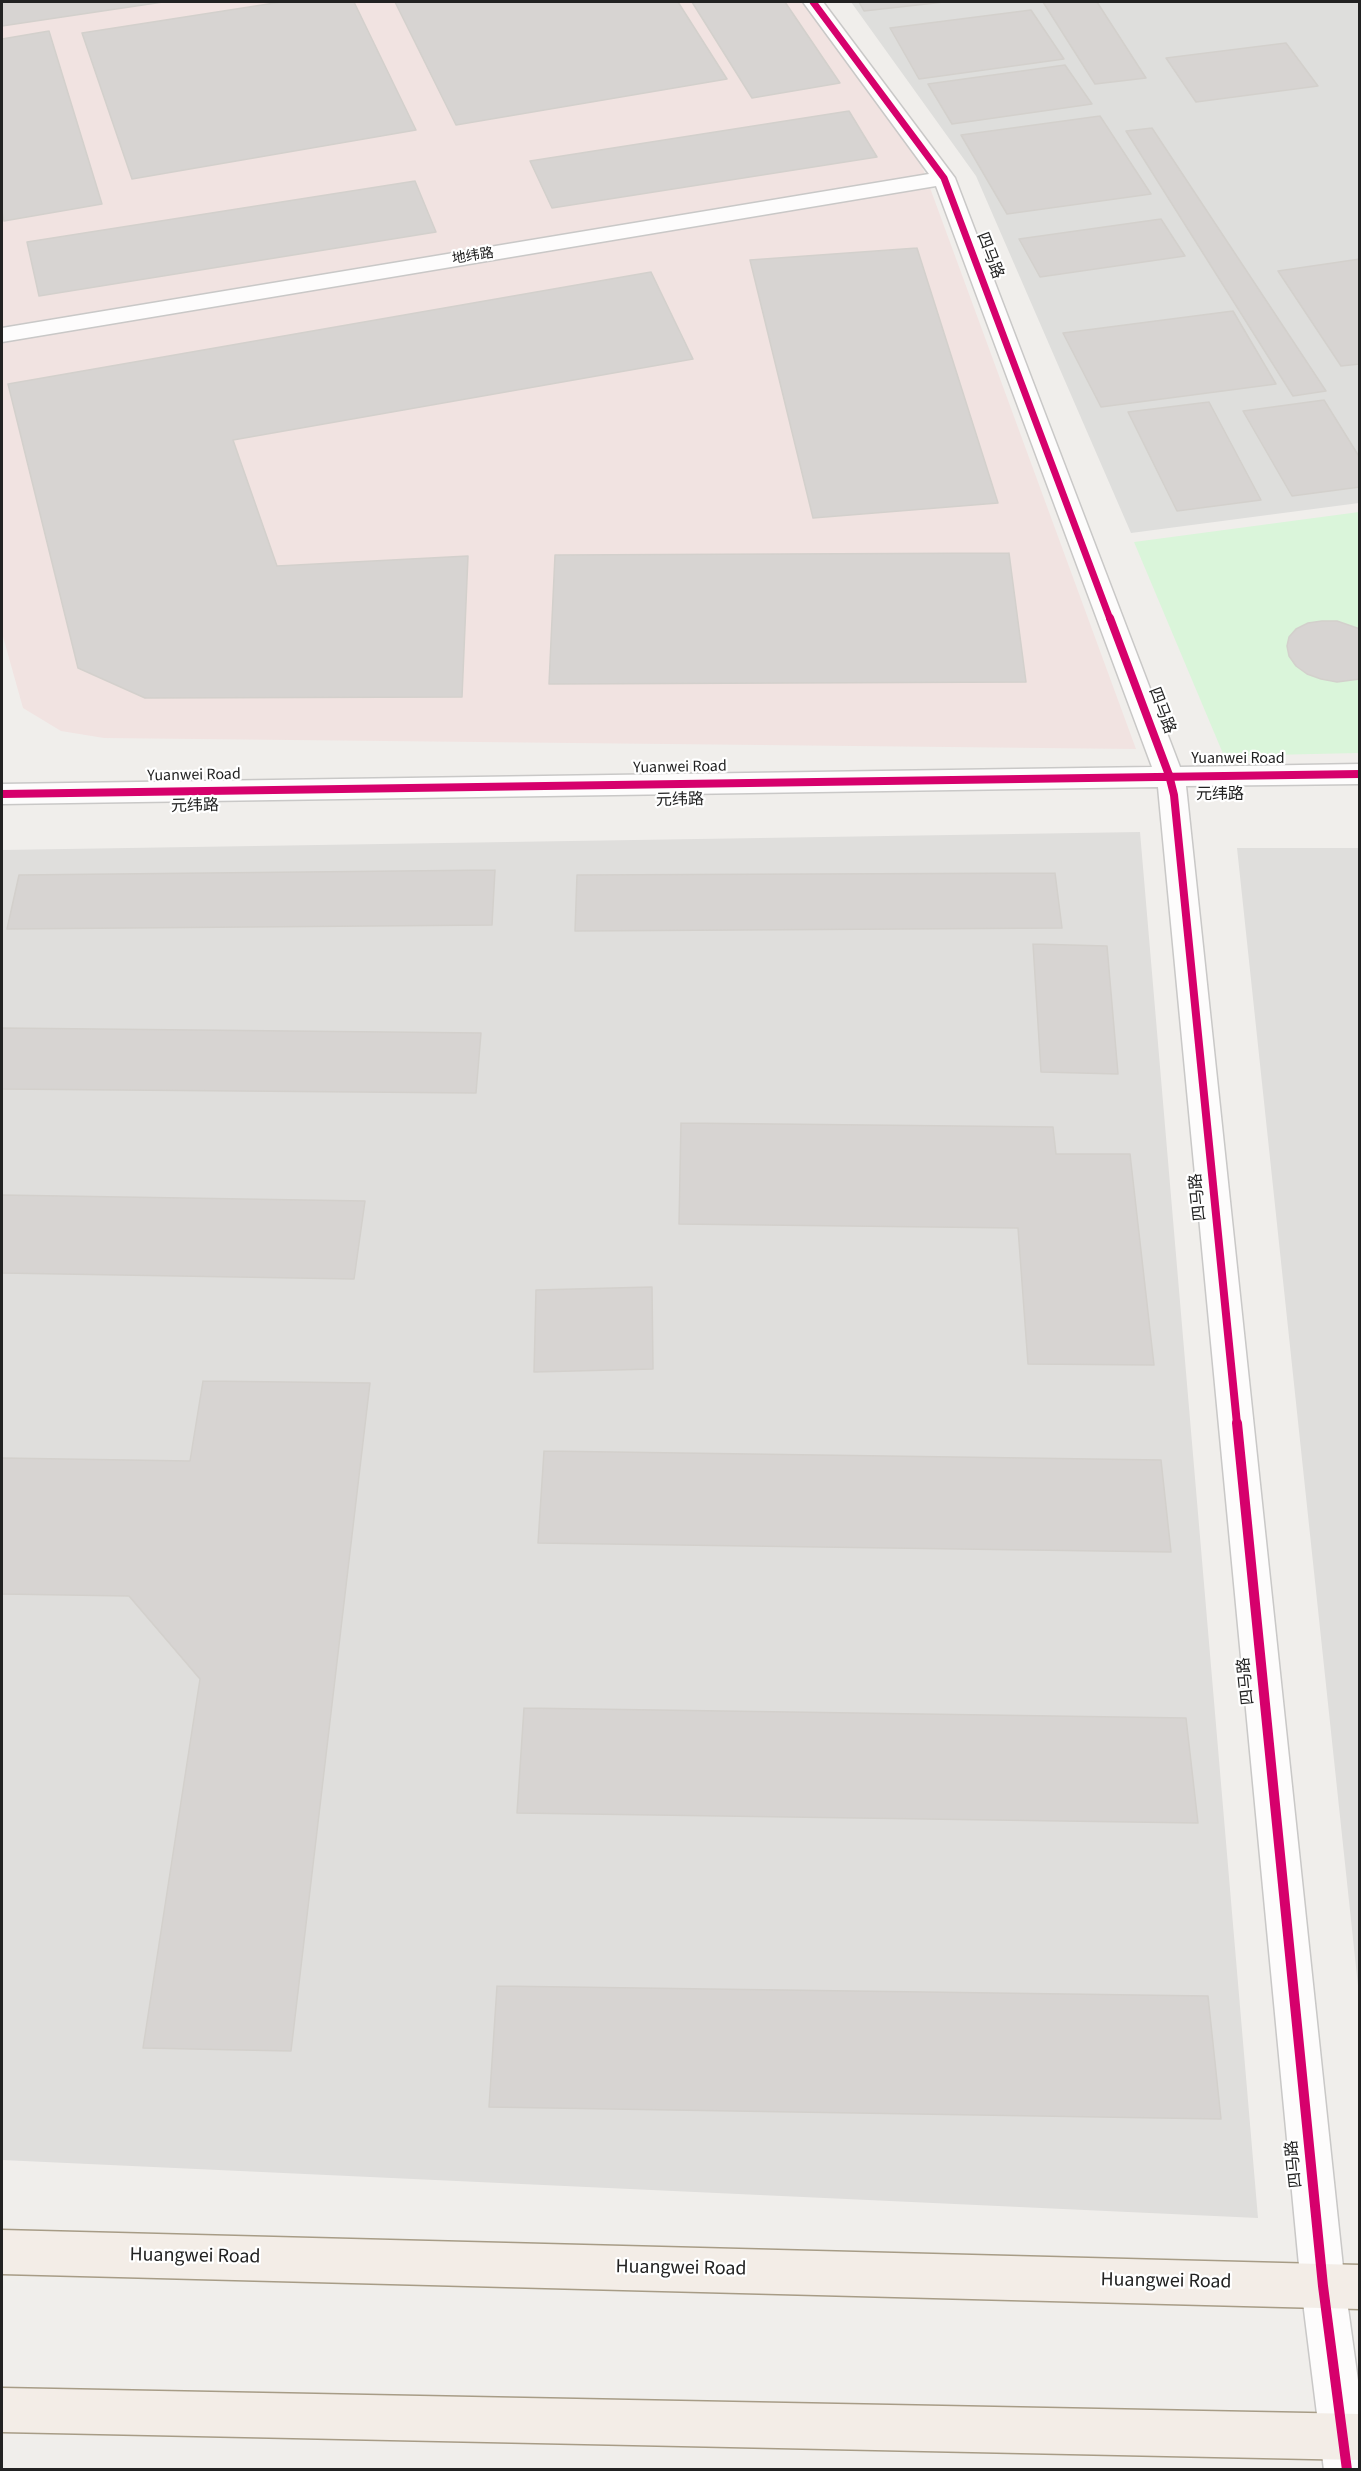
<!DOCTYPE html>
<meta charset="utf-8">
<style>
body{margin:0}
#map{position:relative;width:1361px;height:2471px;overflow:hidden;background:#f0eeeb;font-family:"Source Sans 3",sans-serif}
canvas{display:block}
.frame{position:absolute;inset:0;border:3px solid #222;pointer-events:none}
</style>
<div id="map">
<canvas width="1361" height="2471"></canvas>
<div class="frame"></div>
</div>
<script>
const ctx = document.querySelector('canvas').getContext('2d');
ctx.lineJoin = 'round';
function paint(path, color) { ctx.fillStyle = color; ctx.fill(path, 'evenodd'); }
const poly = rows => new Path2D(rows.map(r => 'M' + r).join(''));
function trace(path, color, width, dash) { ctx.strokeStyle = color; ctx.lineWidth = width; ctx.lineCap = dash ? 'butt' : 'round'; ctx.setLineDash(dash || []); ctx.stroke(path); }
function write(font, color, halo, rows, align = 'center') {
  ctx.font = font + ' "Source Sans 3","Noto Sans SC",sans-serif'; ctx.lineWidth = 4.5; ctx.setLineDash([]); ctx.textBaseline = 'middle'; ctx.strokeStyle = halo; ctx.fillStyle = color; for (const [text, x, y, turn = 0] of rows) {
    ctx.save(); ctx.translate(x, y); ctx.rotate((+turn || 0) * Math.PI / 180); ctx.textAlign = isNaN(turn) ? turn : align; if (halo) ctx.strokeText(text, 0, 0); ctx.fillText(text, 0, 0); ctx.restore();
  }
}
const residential = poly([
 [1140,832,1258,2218,2,2160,2,850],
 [1237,848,1359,848,1359,1995]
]);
const commercial = poly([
 [2,2,814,2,922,166,1136,749,104,738,61,731,23,708,2,633]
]);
const religious = poly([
 [851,2,1359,2,1359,503,1131,533,976,176]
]);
const park = poly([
 [1359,512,1359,753,1224,756,1134,542]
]);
const building = poly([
 [2,2,163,2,2,26,2,2],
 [281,2,354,2,416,130,132,179,82,33,281,2],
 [395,2,678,2,727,79,456,125,395,2],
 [692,2,785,2,840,83,752,98,692,2],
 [859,2,944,2,864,11,859,2],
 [1043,2,1097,2,1146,78,1095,84,1043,2],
 [1031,10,1064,59,919,79,890,28,1031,10],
 [49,31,102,204,4,221,2,212,2,39,49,31],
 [1286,43,1318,86,1196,102,1166,58,1286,43],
 [1065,65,1092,104,952,124,928,84,1065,65],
 [849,111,877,157,552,208,530,161,849,111],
 [1100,116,1151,194,1007,214,961,135,1100,116],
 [1152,128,1326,391,1293,396,1126,131,1152,128],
 [415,181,436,232,39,296,27,242,415,181],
 [1161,219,1185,256,1040,277,1019,239,1161,219],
 [917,248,998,503,813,518,750,260,917,248],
 [1360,259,1360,364,1341,366,1278,271,1360,259],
 [651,272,693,359,233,440,277,566,468,556,462,697,145,698,78,668,8,384,651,272],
 [1233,311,1276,384,1101,407,1063,333,1233,311],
 [1324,400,1360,458,1360,487,1292,496,1243,411,1324,400],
 [1209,402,1261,500,1177,511,1128,412,1209,402],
 [1009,553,1026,682,549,684,555,555,1009,553],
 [1322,621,1337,621,1360,629,1360,679,1337,682,1321,679,1307,674,1296,666,1289,656,1287,646,1289,637,1296,629,1308,623,1322,621],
 [495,870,492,925,7,929,19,875,495,870],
 [1055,873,1062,928,575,931,577,875,1055,873],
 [1033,944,1107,946,1118,1074,1041,1072,1033,944],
 [2,1028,481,1033,476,1093,2,1089,2,1028],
 [681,1123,1053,1127,1056,1154,1130,1154,1154,1365,1028,1364,1018,1228,679,1224,681,1123],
 [2,1195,365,1201,354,1279,2,1273,2,1195],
 [652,1287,653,1369,534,1372,536,1290,652,1287],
 [203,1381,370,1383,291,2051,143,2048,200,1679,129,1596,2,1594,2,1458,190,1461,203,1381],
 [544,1451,1161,1460,1171,1552,538,1543,544,1451],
 [524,1708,1186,1718,1198,1823,517,1813,524,1708],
 [497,1986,1208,1996,1221,2119,489,2107,497,1986]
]);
const minor = poly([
 [803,2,823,2,955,178,1180,767,1360,764,1360,784,1186,786,1345,2286,1360,2395,1360,2470,1324,2470,1301,2286,1158,787,2,804,2,784,1152,767,936,186,2,342,2,328,929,174,803,2]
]);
const major = poly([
 [2,2230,1360,2265,1360,2309,2,2274,2,2230],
 [2,2388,1360,2414,1360,2460,2,2432,2,2388]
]);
const cyclewayFar2 = poly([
 [813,2,944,178,1110,619]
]);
const cyclewayFar1 = poly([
 [1110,618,1169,775,1174,795,1237,1424],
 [2,794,1360,774]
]);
const cycleway = poly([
 [1237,1423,1323,2286,1347,2470]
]);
const farStreetnames = [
 ["地纬路",473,257,-9]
];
const streetNames = [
 ["四马路",989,256,69],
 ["四马路",1161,711,69],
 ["Yuanwei Road",1238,759],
 ["Yuanwei Road",680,768,-1],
 ["Yuanwei Road",194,776,-1],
 ["元纬路",1220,795],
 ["元纬路",680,801,-1],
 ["元纬路",195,807,-1],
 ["四马路",1199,1197,-96],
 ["四马路",1247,1681,-96],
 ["四马路",1295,2164,-96]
];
const nearStreetnames = [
 ["Huangwei Road",195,2257,1],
 ["Huangwei Road",681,2269,1],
 ["Huangwei Road",1166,2282,1]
];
paint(residential, '#dfdedc');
paint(commercial, '#f1e3e1');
paint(religious, '#dededc');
paint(park, '#daf5da');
paint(building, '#d7d4d2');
trace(building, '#d3d0cc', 1.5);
trace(minor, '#c9c8c7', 3);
trace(major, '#a79c86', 3);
paint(minor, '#fdfcfc');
paint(major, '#f3ede7');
trace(cyclewayFar2, '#d6006c', 7);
trace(cyclewayFar1, '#d6006c', 8);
trace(cycleway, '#d6006c', 10);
write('14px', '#222', '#fff', farStreetnames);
write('16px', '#222', '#fff', streetNames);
write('20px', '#222', '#fff', nearStreetnames);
</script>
